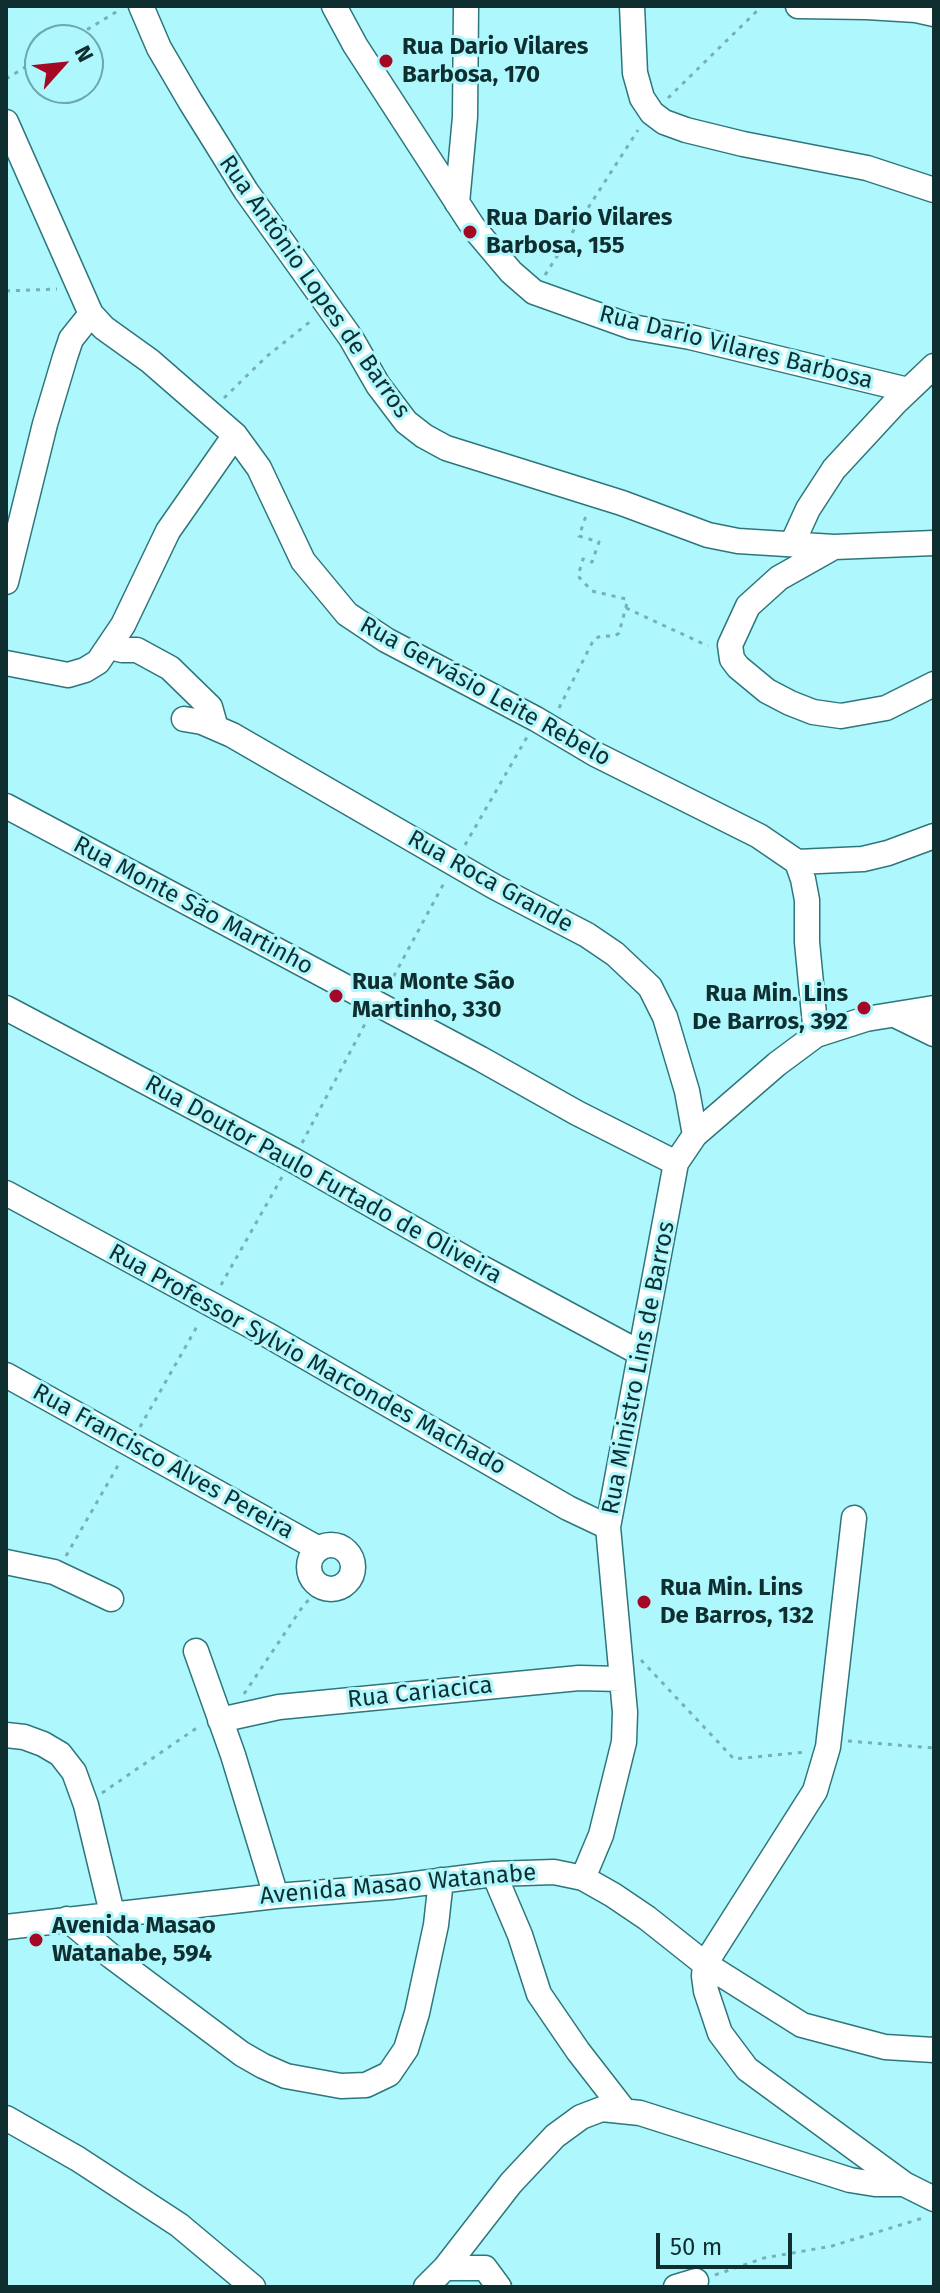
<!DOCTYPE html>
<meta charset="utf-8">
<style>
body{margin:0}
#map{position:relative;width:940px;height:2293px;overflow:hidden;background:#aef7fd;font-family:"Fira Sans",sans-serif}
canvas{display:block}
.frame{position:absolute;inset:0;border:8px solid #0f2e30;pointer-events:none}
.north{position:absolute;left:24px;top:24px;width:80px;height:80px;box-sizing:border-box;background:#aef7fd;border:2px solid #6ea7ab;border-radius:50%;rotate:63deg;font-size:22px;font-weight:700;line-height:32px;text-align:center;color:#0f2e30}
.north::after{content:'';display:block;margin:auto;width:28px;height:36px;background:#a40824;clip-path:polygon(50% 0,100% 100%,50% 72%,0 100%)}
.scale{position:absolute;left:656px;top:2233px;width:136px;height:36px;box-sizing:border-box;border:4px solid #0f2e30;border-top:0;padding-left:10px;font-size:24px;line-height:28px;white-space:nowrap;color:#0f2e30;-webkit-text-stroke:6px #aef7fd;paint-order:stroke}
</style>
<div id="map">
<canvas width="940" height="2293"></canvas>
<div class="frame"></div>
<div class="north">N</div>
<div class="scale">50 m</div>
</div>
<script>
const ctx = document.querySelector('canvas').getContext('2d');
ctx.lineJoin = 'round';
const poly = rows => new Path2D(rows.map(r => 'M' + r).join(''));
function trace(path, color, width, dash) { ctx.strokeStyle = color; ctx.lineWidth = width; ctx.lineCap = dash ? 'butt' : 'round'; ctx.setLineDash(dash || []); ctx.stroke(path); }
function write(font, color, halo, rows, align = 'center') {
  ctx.font = font + ' "Fira Sans",sans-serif'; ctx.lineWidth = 6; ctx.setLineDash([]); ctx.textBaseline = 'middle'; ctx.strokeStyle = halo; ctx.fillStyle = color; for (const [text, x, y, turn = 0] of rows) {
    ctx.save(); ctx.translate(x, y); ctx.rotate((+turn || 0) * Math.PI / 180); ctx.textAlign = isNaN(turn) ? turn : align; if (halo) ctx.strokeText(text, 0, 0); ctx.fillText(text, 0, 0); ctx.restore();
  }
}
const path = poly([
 [70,40,121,9],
 [6,79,40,58],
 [668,98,762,6],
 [545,275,638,130],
 [6,291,57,289],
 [224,398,266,357,311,321],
 [626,608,708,646],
 [559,708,594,639,601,636,615,636,619,633,627,603,626,599,592,591,578,576,583,559,592,562,599,542,579,536,587,513],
 [465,845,527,737],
 [389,985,444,883],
 [302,1143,366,1022],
 [221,1285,282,1177],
 [140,1427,199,1323],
 [66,1556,120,1462],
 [641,1660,734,1759,806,1752],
 [244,1694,301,1609,320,1586],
 [848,1741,934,1748],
 [102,1793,201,1725],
 [715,2275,764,2258,832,2246,923,2218]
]);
const minor = poly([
 [141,6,159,48,190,101,246,191,351,338,378,385,406,422,424,436,446,448,622,503,708,535,738,541,834,547,934,543],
 [334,6,355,45,473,227,511,272,534,292,632,327,690,337,908,390],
 [632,6,635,73,642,98,652,113,664,122,686,130,743,144,867,168,934,190],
 [798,6,867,7,916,10,934,14],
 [6,122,91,314,104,328,150,361,235,435,259,468,303,561,347,614,386,640,536,719,595,754,759,836,797,862,803,879,807,900,807,942,816,1035],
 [457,203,465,117,466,6],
 [792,544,808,509,834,469,895,403,934,366],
 [834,547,779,578,748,606,730,645,732,659,738,667,767,691,790,703,813,712,841,716,886,708,934,684],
 [6,582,45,424,65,357,71,339,91,314],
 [110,647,122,650,137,650,170,668,210,707,216,728],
 [6,663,68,675,85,670,98,662,123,625,168,531,235,435],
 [184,719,202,722,232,735,495,887,587,935,615,954,650,987,665,1017,687,1091,695,1135],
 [6,806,481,1059,577,1113,676,1163],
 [797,862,863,859,888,853,934,836],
 [6,1008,293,1160,482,1268,640,1353],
 [897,1016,934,1034],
 [6,1193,266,1334,568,1508,608,1527],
 [6,1375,319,1549],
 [854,1518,828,1747,815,1791,705,1964,704,1976,706,1991,720,2033,747,2069,904,2184,934,2199],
 '309 1567a22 22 0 1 1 44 0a22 22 0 1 1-44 0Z',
 [6,1562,54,1572,111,1599],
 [196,1651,233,1755,276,1896],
 [220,1720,279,1707,579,1678,621,1679],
 [6,1735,24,1737,43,1744,60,1754,74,1772,86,1805,112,1913],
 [494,1874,520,1935,539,1994,578,2051,623,2109],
 [583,1878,601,1835,624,1742,625,1712,608,1527,676,1163,695,1135,777,1064,816,1035,866,1019,934,1008],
 [67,1919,111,1956,242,2054,263,2066,286,2076,341,2086,366,2085,389,2074,406,2049,417,2013,436,1925,441,1880],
 [6,1927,276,1896,391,1887,494,1874,554,1872,583,1878,613,1895,647,1918,705,1964,802,2025,885,2047,934,2050],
 [6,2118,78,2159,179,2225,253,2287],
 [445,2268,485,2268,499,2287],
 [426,2287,445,2268,511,2183,555,2136,581,2117,602,2109,640,2113,850,2180,875,2184,904,2184],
 [676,2287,696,2281]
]);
const markers = [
 [386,61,8,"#a40824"],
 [470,232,8,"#a40824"],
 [336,996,8,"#a40824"],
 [864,1008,8,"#a40824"],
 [644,1602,8,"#a40824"],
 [36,1940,8,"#a40824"]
];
const poiNames = [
 ["Rua Dario Vilares",402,47],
 ["Barbosa, 170",402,75],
 ["Rua Dario Vilares",486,218],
 ["Barbosa, 155",486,246],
 ["Rua Monte São",352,982],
 ["Martinho, 330",352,1010],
 ["Rua Min. Lins",848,994,"right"],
 ["De Barros, 392",848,1022,"right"],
 ["Rua Min. Lins",660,1588],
 ["De Barros, 132",660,1616],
 ["Avenida Masao",52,1926],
 ["Watanabe, 594",52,1954]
];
const streetNames = [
 ["Rua Antônio Lopes de Barros",314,287,55],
 ["Rua Dario Vilares Barbosa",736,348,14],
 ["Rua Gervásio Leite Rebelo",485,692,29],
 ["Rua Roca Grande",490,882,29],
 ["Rua Monte São Martinho",193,906,28],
 ["Rua Doutor Paulo Furtado de Oliveira",323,1180,29],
 ["Rua Professor Sylvio Marcondes Machado",307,1360,29],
 ["Rua Ministro Lins de Barros",639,1368,-79],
 ["Rua Francisco Alves Pereira",163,1462,29],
 ["Rua Cariacica",420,1693,-6],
 ["Avenida Masao Watanabe",398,1885,-5]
];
trace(minor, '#2d777c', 27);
trace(path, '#76b0b4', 3, [4, 6]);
trace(minor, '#fff', 24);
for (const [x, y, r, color] of markers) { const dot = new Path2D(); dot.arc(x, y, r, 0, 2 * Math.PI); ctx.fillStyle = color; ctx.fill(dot); trace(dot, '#aef7fd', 3); }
write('bold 24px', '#0f2e30', '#aef7fd', poiNames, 'left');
write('24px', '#0f2e30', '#aef7fd', streetNames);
</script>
